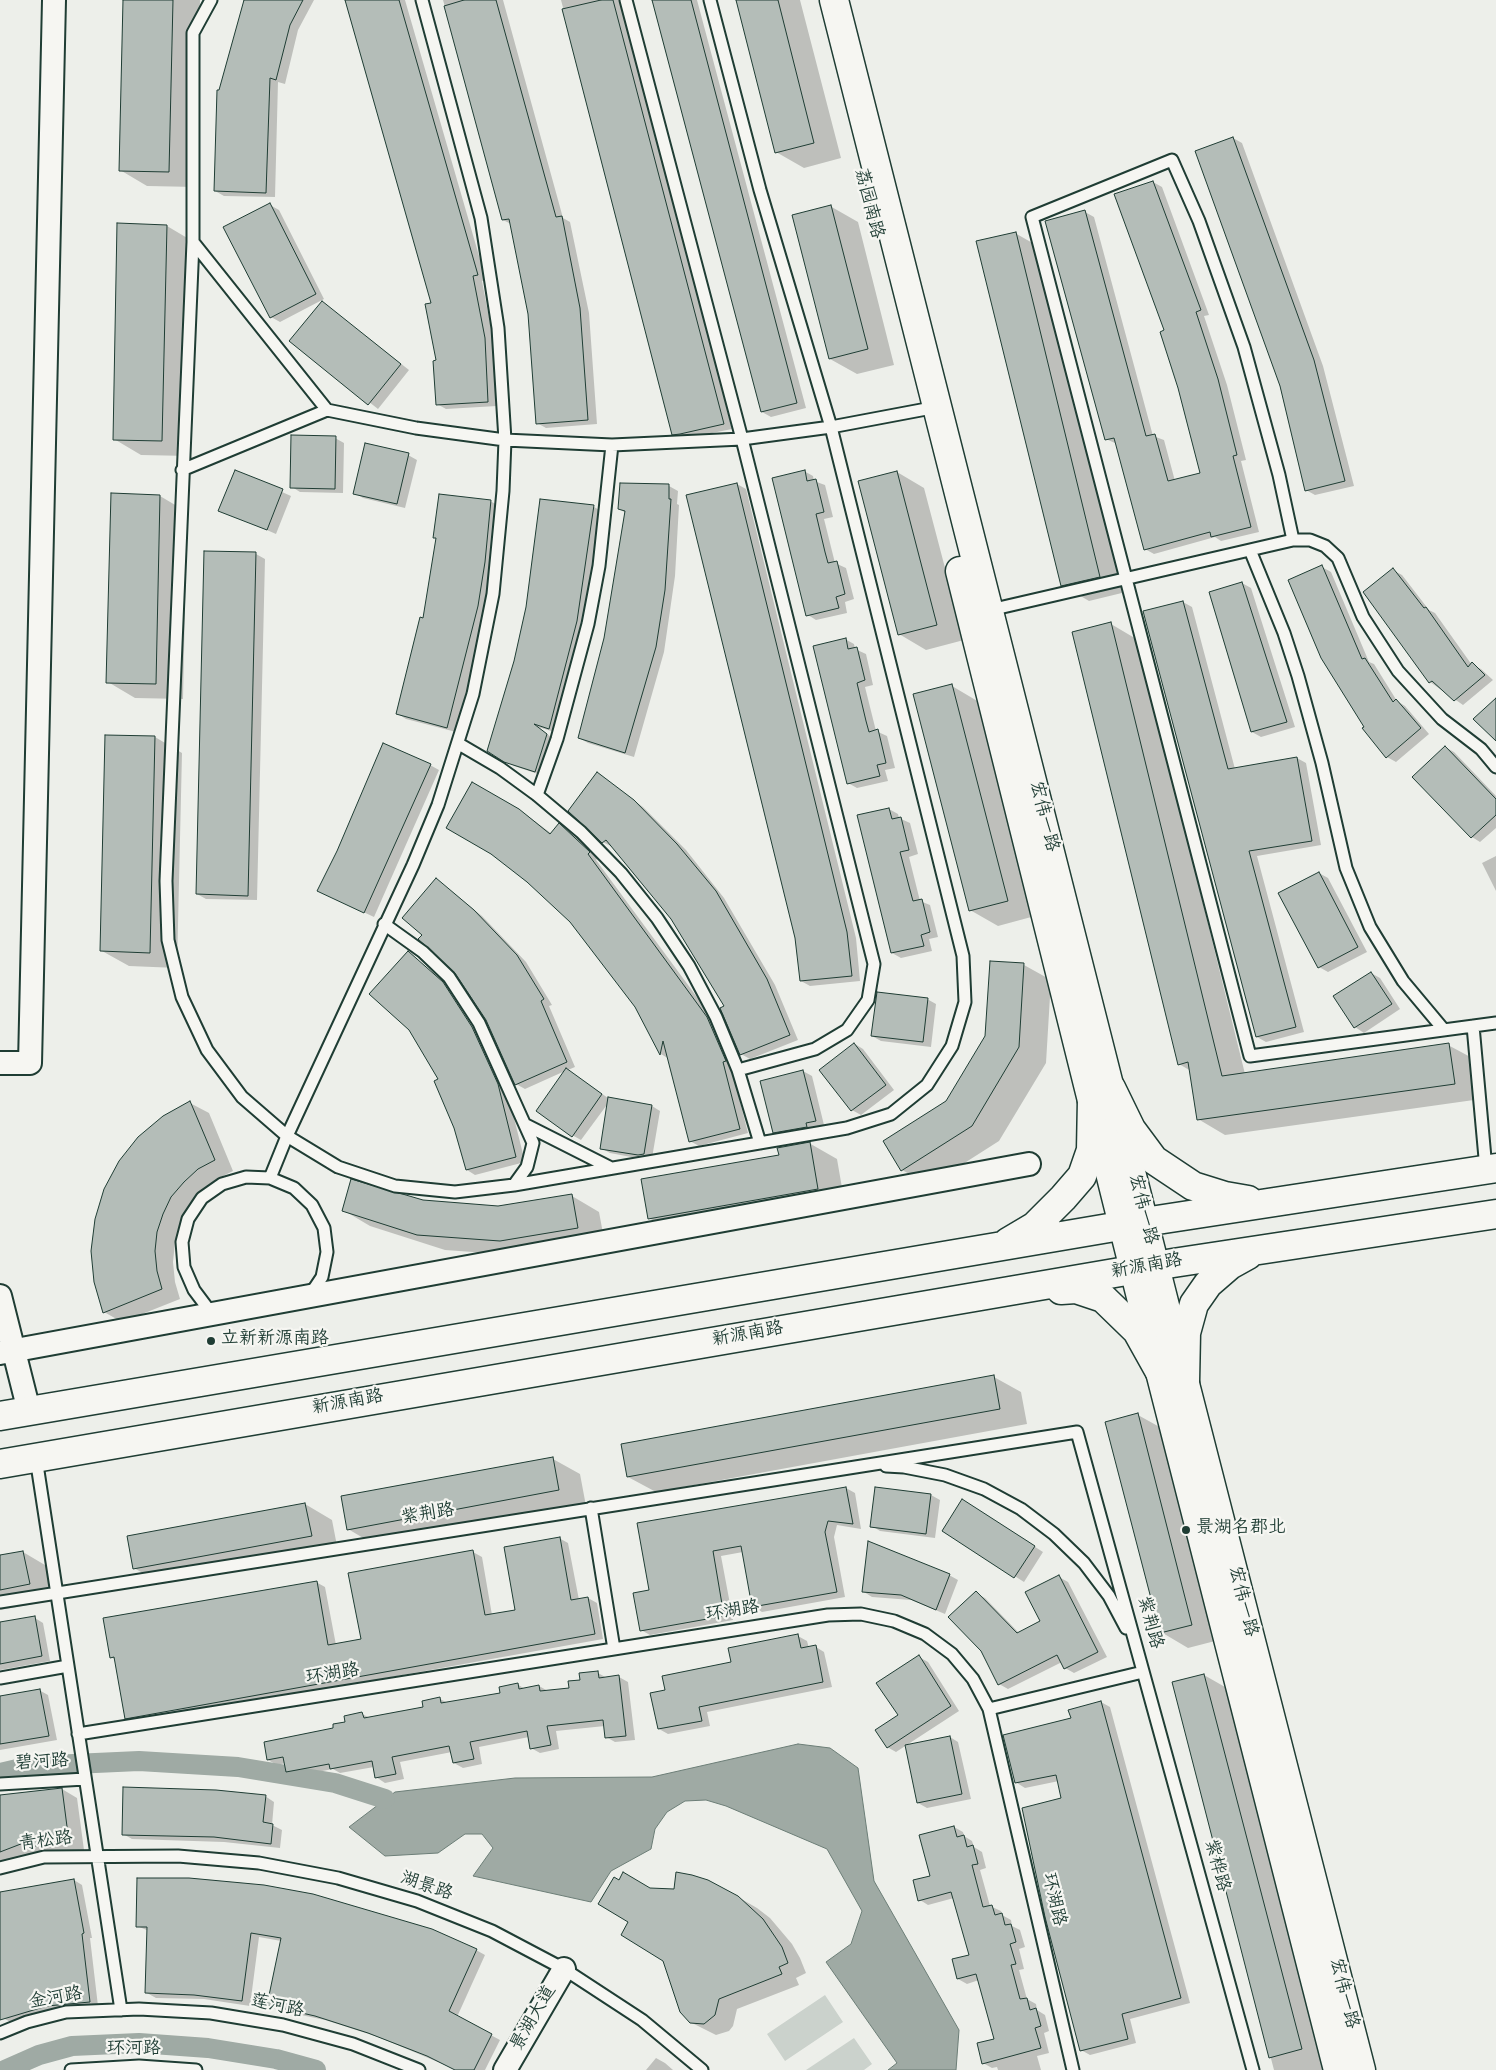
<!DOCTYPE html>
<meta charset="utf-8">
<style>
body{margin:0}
canvas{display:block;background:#edefea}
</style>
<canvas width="1496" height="2070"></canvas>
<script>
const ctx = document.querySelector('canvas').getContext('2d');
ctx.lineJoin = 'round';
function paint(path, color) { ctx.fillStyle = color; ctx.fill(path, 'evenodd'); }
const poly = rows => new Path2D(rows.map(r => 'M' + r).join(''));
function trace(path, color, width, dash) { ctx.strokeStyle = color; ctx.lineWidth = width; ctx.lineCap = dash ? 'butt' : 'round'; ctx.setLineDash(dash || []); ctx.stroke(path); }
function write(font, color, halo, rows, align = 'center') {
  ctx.font = font + ' Dekko,"LXGW WenKai TC",sans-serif'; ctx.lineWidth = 4.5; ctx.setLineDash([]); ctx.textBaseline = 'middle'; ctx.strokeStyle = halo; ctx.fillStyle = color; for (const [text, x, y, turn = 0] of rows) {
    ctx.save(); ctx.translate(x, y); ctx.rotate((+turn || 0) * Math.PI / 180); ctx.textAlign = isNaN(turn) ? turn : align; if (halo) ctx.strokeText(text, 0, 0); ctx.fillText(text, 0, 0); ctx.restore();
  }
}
const green = poly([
 [825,1995,843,2022,785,2061,767,2034],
 [854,2038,872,2064,864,2070,806,2070]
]);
const water = poly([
 [798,1744,830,1748,858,1768,874,1881,959,2030,956,2070,888,2070,897,2063,826,1962,851,1944,862,1911,827,1849,726,1806,706,1800,685,1801,667,1812,655,1829,651,1849,611,1871,591,1902,473,1876,493,1848,482,1834,465,1834,438,1853,385,1856,349,1827,395,1792,515,1778,652,1777,798,1744]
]);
const shadow = poly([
 [124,0,200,0,196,187,147,186,120,170],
 [245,0,314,0,298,30,285,84,278,82,275,197,224,196,215,191,220,91],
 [345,0,405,0,486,280,482,281,494,344,497,406,446,409,437,404,438,361,433,304],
 [443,0,503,0,563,218,570,222,589,313,597,424,546,428,537,423,529,314,511,224,503,220],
 [561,0,621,0,732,429,682,439,674,434],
 [652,0,697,0,806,408,771,417,762,412],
 [737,0,800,0,841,158,804,168,776,152],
 [1233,138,1242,143,1323,366,1354,486,1315,495,1306,490,1276,371],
 [1153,182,1162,187,1209,315,1204,316,1227,385,1246,460,1241,461,1259,532,1221,541,1215,537,1154,554,1145,549,1117,444,1106,439,1085,212,1094,217,1153,436,1164,440,1175,481,1201,474,1166,331],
 [270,205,279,210,324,299,280,322,271,317],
 [830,206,858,222,894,365,857,374,830,359],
 [119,224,167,226,194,242,189,456,141,455,114,439],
 [1015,233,1043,249,1126,592,1089,601,1062,585],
 [322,302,409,370,378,409,291,341],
 [335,438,344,443,343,493,300,492,292,487],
 [408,455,417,460,405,508,363,498,355,493],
 [235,471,291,496,276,534,220,510],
 [804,471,813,476,814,481,825,485,833,517,824,519,835,563,846,568,854,599,845,602,847,613,816,620,808,615],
 [897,472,924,488,964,640,926,650,899,634],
 [737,484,746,489,856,938,860,981,810,986,801,981],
 [669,486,678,491,677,504,679,505,675,576,664,652,634,757,588,743,579,738,605,638,626,513,619,509],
 [112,495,160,496,187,512,183,699,135,698,108,682],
 [541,500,594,507,603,512,585,627,558,733,538,727,555,740,544,776,514,766,488,751,515,661,527,608],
 [490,501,499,506,487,611,456,732,406,719,398,714,424,619],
 [205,552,256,554,265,559,257,900,206,899,197,894],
 [1322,567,1331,572,1369,662,1374,664,1397,701,1405,706,1429,734,1396,762,1387,757,1365,727],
 [1393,570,1402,575,1429,610,1435,613,1472,665,1481,669,1493,680,1463,705,1430,682],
 [1242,583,1251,588,1295,727,1261,737,1252,732],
 [1183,602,1192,607,1235,769,1297,758,1306,763,1321,845,1257,856,1304,1032,1266,1042,1257,1037],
 [1111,624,1138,640,1245,1074,1448,1045,1476,1060,1481,1099,1225,1135,1198,1119,1191,1071,1179,1064],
 [845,639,854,644,855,649,866,654,873,685,865,687,876,731,887,736,895,768,885,770,888,781,857,788,848,783],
 [952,686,979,702,1035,916,998,926,970,910],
 [155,737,182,753,177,968,129,966,102,951],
 [1445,747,1454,752,1496,796,1496,828,1480,842,1472,837],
 [430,765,439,770,374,917,327,895],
 [598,774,643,807,686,850,724,898,775,985,798,1040,750,1059,741,1054,726,1006,672,918,612,847,603,842],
 [472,784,528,816,552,834,559,825,568,830,598,858,596,860,716,1023,731,1067,748,1133,699,1146,690,1141,669,1059,661,1054,636,1006],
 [889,809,898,814,899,818,910,823,918,854,909,857,920,901,930,905,938,937,929,939,932,951,901,958,892,953],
 [1496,856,1496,891,1482,863],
 [1319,873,1328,878,1367,952,1328,972,1319,967],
 [437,880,482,916,526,962,552,1005,549,1006,575,1067,568,1070,608,1098,652,1106,660,1111,652,1158,647,1160,610,1153,601,1148,609,1102,581,1140,572,1135,565,1071,525,1089,516,1084,487,1019,456,972,424,935],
 [408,952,452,988,481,1033,507,1090,525,1162,475,1175,467,1170],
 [1024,965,1051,980,1046,1063,999,1141,930,1185,902,1170,947,1102,986,1037],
 [1371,973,1380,978,1400,1009,1364,1033,1355,1027,1335,997],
 [927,999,936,1004,931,1047,881,1041,872,1036],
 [855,1044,863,1049,894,1090,861,1115,852,1110],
 [803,1071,812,1076,824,1125,783,1137,774,1132],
 [190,1103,209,1113,233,1171,217,1179,190,1207,175,1243,173,1262,175,1282,180,1299,122,1322,104,1312],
 [809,1143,837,1159,845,1205,676,1234,649,1218],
 [572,1196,599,1212,605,1244,528,1256,445,1250,370,1226,343,1210,423,1202,498,1207],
 [994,1377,1021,1392,1027,1424,656,1492,628,1477],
 [1138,1415,1165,1430,1219,1640,1188,1648,1161,1632],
 [553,1459,580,1474,586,1506,375,1545,348,1529],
 [846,1488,855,1493,861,1529,837,1525,834,1537,845,1597,762,1612,753,1606,743,1552,721,1556,733,1620,650,1635,641,1630,651,1591,638,1524],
 [876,1488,931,1495,940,1500,935,1538,880,1531,872,1526],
 [305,1504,332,1520,338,1551,162,1584,134,1568],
 [971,1506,1043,1552,1024,1582,944,1531],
 [559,1538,568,1543,579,1600,588,1598,597,1603,603,1639,135,1723,127,1718,116,1660,111,1657,316,1582,325,1587,336,1645,362,1640,473,1552,482,1557,492,1615,517,1611],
 [23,1552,50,1568,56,1600,0,1610,0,1557],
 [949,1575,958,1580,945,1614,911,1600,872,1597,864,1592],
 [1059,1577,1068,1582,1107,1657,1074,1673,1065,1668,1062,1662,1008,1689,999,1684,976,1593,985,1598,1019,1633,1042,1622],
 [35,1618,43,1623,50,1661,0,1670,0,1624],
 [798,1636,807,1641,809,1648,816,1647,824,1652,832,1687,707,1712,710,1726,668,1734,659,1729,666,1691],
 [919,1657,928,1662,959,1711,896,1752,887,1747],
 [598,1673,607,1678,619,1677,628,1682,635,1740,615,1742,606,1737,605,1726,556,1731,559,1749,540,1753,531,1748,529,1737,479,1747,482,1764,463,1768,454,1763,452,1752,400,1762,404,1779,385,1783,376,1777,374,1767,340,1773,333,1769,296,1776,287,1771,286,1763,277,1765,268,1760,335,1729,362,1714,370,1718,424,1708,440,1699,448,1703,502,1694,517,1684,525,1689,539,1686,548,1691,570,1689],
 [1204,1675,1232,1691,1330,2070,1274,2070,1173,1683],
 [39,1690,48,1695,57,1740,0,1750,0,1697],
 [1101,1702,1110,1707,1190,2003,1130,2019,1136,2043,1090,2055,1081,2050,1063,1799,1059,1781,1025,1788,1017,1783],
 [950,1737,958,1742,971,1799,927,1808,918,1803],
 [62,1789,77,1798,84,1850,43,1855,37,1852,0,1865,0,1796],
 [265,1796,274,1802,272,1825,282,1830,280,1848,224,1842,132,1839,123,1834],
 [954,1827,963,1832,964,1836,972,1841,974,1847,982,1852,986,1868,980,1870,990,1906,1001,1911,1002,1915,1011,1920,1012,1926,1020,1930,1025,1947,1019,1949,1024,1969,1019,1970,1027,1999,1036,2004,1037,2010,1045,2015,1049,2031,1044,2033,1049,2053,1037,2056,1041,2070,998,2070,997,2067,992,2068,983,2063,995,2040,979,1980,967,1984,958,1979,970,1956,954,1898,928,1905,920,1900],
 [138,1879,476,1950,485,1955,457,2017,500,2040,485,2070,457,2070,378,2037,325,2020,277,2010,268,2005,281,1941,259,1937,250,2006,204,1999,156,1998,147,1993,149,1931,137,1926],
 [74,1880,82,1885,92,1938,90,1938,98,2006,14,2024,5,2019,0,1993,0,1893],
 [650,1889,738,1897,757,1908,770,1918,792,1944,800,1958,806,1973,796,1978,799,1985,737,2009,733,2026,729,2031,716,2035,690,2022],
 [656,2058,665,2063,673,2070,646,2070]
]);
const canal = poly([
 [0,1773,30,1766,139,1761,238,1767,335,1783,385,1799],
 [5,2070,39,2055,72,2046,139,2043,208,2048,276,2059,316,2070]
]);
const building = poly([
 [123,0,173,0,169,172,119,171,123,0],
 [244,0,303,0,290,25,276,80,270,78,266,193,214,191,217,90,219,90,244,0],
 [345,0,399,0,478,275,473,276,485,338,488,402,436,405,433,361,436,360,425,304,431,303,345,0],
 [464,0,496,0,556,217,562,216,580,308,588,420,536,424,528,314,509,219,502,220,444,6,464,0],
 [601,0,613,0,724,424,680,434,672,435,562,9,601,0],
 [652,0,691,0,797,403,761,412,652,0],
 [736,0,778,0,814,143,775,153,736,0],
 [1233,137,1314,360,1345,481,1305,491,1280,386,1195,151,1233,137],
 [1153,181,1201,310,1196,312,1218,379,1237,455,1233,456,1251,527,1211,537,1210,532,1144,550,1114,438,1105,440,1045,221,1085,210,1146,436,1155,434,1168,481,1200,473,1178,388,1160,332,1164,330,1114,194,1153,181],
 [270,203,316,294,270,318,223,227,270,203],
 [831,205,868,349,829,359,792,215,831,205],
 [117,223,167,225,162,441,113,440,117,223],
 [1016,232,1100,577,1061,586,976,241,1016,232],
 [322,301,401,364,368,405,289,341,322,301],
 [291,435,336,436,335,489,290,488,291,435],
 [365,443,409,453,397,504,353,494,365,443],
 [235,470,283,489,267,530,218,511,235,470],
 [805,470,807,481,816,479,824,512,816,514,825,552,828,563,837,561,845,594,836,597,839,608,806,616,772,478,805,470],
 [897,471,937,625,898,635,858,481,897,471],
 [620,483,669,484,669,499,671,499,665,590,656,647,625,753,578,738,604,638,625,511,618,509,620,483],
 [737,483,847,932,852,976,800,981,795,938,686,495,737,483],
 [111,493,160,495,156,684,106,683,111,493],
 [439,494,491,500,485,562,478,606,447,728,396,714,420,617,423,618,436,538,433,538,439,494],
 [540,499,594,505,577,621,549,729,534,724,547,734,535,772,504,762,487,751,514,661,526,607,540,499],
 [204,551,256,552,248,896,196,894,204,551],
 [1322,565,1362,659,1365,658,1393,702,1396,699,1421,728,1386,758,1362,728,1364,727,1321,658,1288,580,1322,565],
 [1393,568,1424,608,1426,607,1468,667,1472,662,1485,675,1454,701,1432,681,1429,683,1363,592,1393,568],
 [1242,582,1287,722,1251,732,1209,592,1242,582],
 [1183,601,1228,769,1297,757,1312,841,1249,851,1296,1027,1256,1037,1143,611,1183,601],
 [1111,622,1222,1076,1449,1043,1455,1084,1197,1120,1188,1062,1178,1065,1072,632,1111,622],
 [846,638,848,649,857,647,865,680,857,683,866,721,869,732,878,729,886,763,877,765,880,776,847,784,813,646,846,638],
 [952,684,1008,901,969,911,913,694,952,684],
 [1496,698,1496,741,1473,719,1496,698],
 [105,735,155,736,150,953,100,951,105,735],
 [383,743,431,764,364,913,317,891,337,851,383,743],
 [1445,746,1496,799,1496,815,1471,838,1412,777,1445,746],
 [597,772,634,800,677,844,716,891,767,979,790,1035,740,1055,720,1008,724,1006,671,919,606,840,602,843,568,811,597,772],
 [472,782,519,809,550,834,559,823,590,852,588,854,707,1017,726,1061,723,1062,740,1129,689,1142,663,1041,660,1055,635,1007,570,922,527,882,491,854,446,828,472,782],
 [889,808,892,819,901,817,909,850,900,852,910,890,913,901,922,899,930,932,921,935,924,946,891,953,857,815,889,808],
 [1319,872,1358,947,1318,968,1278,893,1319,872],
 [436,878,474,910,517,955,544,999,541,1001,567,1062,515,1085,486,1020,455,973,418,939,422,935,402,918,436,878],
 [408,951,443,982,472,1027,498,1084,516,1157,466,1170,454,1128,434,1081,438,1079,409,1030,369,994,408,951],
 [990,961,1024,963,1019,1047,972,1126,901,1171,883,1141,946,1101,985,1036,990,961],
 [1371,972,1392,1004,1354,1028,1333,996,1371,972],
 [877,992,928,998,923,1042,871,1036,877,992],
 [854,1043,886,1085,851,1111,819,1070,854,1043],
 [566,1068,602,1094,572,1137,536,1111,566,1068],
 [803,1070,816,1121,806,1123,807,1127,773,1133,760,1081,803,1070],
 [608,1097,652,1105,644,1154,638,1155,600,1149,608,1097],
 [190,1101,215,1160,198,1169,184,1182,171,1197,163,1214,157,1232,155,1251,157,1271,162,1289,103,1313,94,1282,91,1251,95,1219,104,1189,119,1161,138,1137,163,1116,190,1101],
 [810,1142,818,1189,648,1219,641,1179,779,1155,777,1148,810,1142],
 [351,1179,423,1200,498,1206,572,1194,578,1228,500,1241,417,1235,342,1211,351,1179],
 [994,1375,1000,1409,627,1477,621,1444,994,1375],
 [1138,1413,1192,1625,1160,1633,1105,1422,1138,1413],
 [553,1457,559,1490,347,1530,341,1496,553,1457],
 [846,1487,853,1524,828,1521,825,1532,837,1592,752,1607,741,1546,713,1551,724,1616,640,1631,633,1593,649,1590,637,1523,846,1487],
 [875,1487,931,1494,926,1534,870,1527,875,1487],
 [962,1499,1035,1546,1014,1578,942,1531,962,1499],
 [305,1503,312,1536,133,1569,127,1536,305,1503],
 [560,1537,571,1600,588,1597,595,1634,125,1719,114,1657,110,1658,103,1618,317,1581,328,1645,361,1639,348,1573,473,1550,485,1615,515,1610,504,1547,560,1537],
 [868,1541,950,1574,936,1610,901,1595,862,1592,868,1541],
 [23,1551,30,1584,0,1590,0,1555,23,1551],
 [1059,1575,1098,1652,1064,1669,1057,1655,998,1685,981,1651,948,1617,976,1591,1017,1633,1040,1621,1025,1592,1059,1575],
 [35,1616,42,1656,0,1664,0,1622,35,1616],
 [798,1634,801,1648,816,1645,823,1682,699,1707,702,1721,658,1729,650,1693,665,1690,662,1676,731,1662,728,1648,798,1634],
 [919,1655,951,1706,887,1748,875,1730,898,1715,876,1683,919,1655],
 [598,1671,599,1678,619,1675,626,1736,605,1738,603,1720,547,1726,551,1745,530,1749,527,1731,470,1742,474,1759,453,1763,449,1746,392,1757,396,1774,375,1778,372,1761,330,1769,329,1764,286,1772,283,1757,267,1760,264,1742,333,1728,333,1724,345,1722,344,1716,362,1712,364,1718,423,1707,422,1701,440,1697,441,1703,500,1693,499,1687,518,1683,519,1689,539,1685,540,1691,569,1688,568,1681,580,1680,579,1673,598,1671],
 [1204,1674,1302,2049,1269,2058,1172,1682,1204,1674],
 [40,1689,49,1736,0,1744,0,1696,40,1689],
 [1101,1701,1181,1998,1122,2014,1128,2039,1080,2051,1045,1917,1022,1808,1061,1798,1056,1775,1015,1783,1003,1735,1071,1718,1068,1710,1101,1701],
 [950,1736,962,1794,917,1803,905,1745,950,1736],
 [123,1787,216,1790,266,1795,263,1822,273,1824,271,1844,214,1837,122,1835,123,1787],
 [62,1788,69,1842,27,1847,26,1842,0,1852,0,1795,62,1788],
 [954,1826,957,1837,964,1835,967,1847,973,1845,978,1864,972,1865,983,1907,992,1905,995,1915,1002,1913,1005,1925,1011,1924,1016,1942,1010,1944,1016,1964,1011,1965,1020,1999,1027,1998,1030,2010,1036,2008,1041,2026,1035,2028,1041,2048,982,2064,977,2043,994,2039,976,1974,957,1979,952,1959,969,1955,951,1892,918,1901,913,1880,930,1876,919,1835,954,1826],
 [623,1872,650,1888,674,1889,676,1872,692,1875,708,1880,738,1896,763,1919,782,1947,788,1963,779,1967,782,1974,719,1999,715,2015,704,2024,690,2023,680,2012,663,1961,621,1935,628,1922,598,1904,614,1877,619,1880,623,1872],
 [137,1878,189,1878,264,1885,313,1894,432,1929,477,1949,449,2011,492,2034,474,2070,455,2070,427,2056,368,2033,315,2016,267,2005,281,1938,251,1933,242,2001,194,1995,145,1993,147,1927,136,1927,137,1878],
 [74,1879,84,1933,82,1934,90,2002,47,2006,0,2020,0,1892,74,1879]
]);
const lane = poly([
 [211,0,193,33,193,242,166,881,168,940,182,997,207,1050,242,1097,287,1136,338,1167,395,1186,455,1192,514,1185,847,1128,891,1114,927,1085,952,1046,965,1002,963,956,831,427,760,190,710,0],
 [626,0,742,439,874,964,868,1000,847,1030,815,1049,738,1070],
 [193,242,327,410],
 [182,470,327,410,416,428,505,440,612,445,742,439,831,427,937,407],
 [1293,540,1279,475,1244,347,1199,221,1172,160,1032,217,1250,1056,1496,1023],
 [1250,550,1284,633,1298,676,1322,763,1346,868,1370,927,1403,981,1444,1030],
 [990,610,1293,540,1310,540,1325,546,1338,558,1363,617,1398,671,1442,719,1481,749,1496,767],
 [459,744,500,768,537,795,581,832,621,873,657,918,689,966,716,1017,738,1070,760,1143],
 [537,795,557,739,588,624,599,566,612,445],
 [384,924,423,952,449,977,479,1023,533,1143,527,1167,514,1185],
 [1473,1026,1486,1169],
 [526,1125,611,1168],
 [270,1178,287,1136,413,865,438,805,473,694,493,594,503,491,505,440,498,328,481,218,422,0],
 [212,1314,194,1290,184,1267,182,1242,188,1219,202,1198,222,1184,246,1177,270,1178,294,1188,312,1205,324,1228,327,1252,322,1277,310,1295],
 [36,1458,121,2010],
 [886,1466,904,1467,945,1475,984,1489,1021,1509,1054,1534,1084,1563,1109,1596,1126,1628],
 [591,1508,614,1649],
 [0,1602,1077,1432,1253,2070],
 [0,1678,68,1666],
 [989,1709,1143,1672],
 [78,1734,828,1615,861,1614,894,1621,925,1634,952,1654,973,1679,989,1709,1073,2070],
 [0,1784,85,1779],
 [0,1868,44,1857,178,1856,259,1863,338,1878,417,1901,492,1931,564,1969,642,2020,702,2070],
 [0,2033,27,2022,66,2012,139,2009,211,2013,283,2025,353,2044,419,2070],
 [71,2070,139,2066,196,2070]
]);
const street = poly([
 [0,1063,30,1063,54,0],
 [0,1296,29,1411],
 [0,1353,1029,1164],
 [505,2070,564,1969]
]);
const secondary = poly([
 [834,0,1165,1306,1361,2070],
 [960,571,1144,1309,1338,2070]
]);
const primary = poly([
 [1111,1088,1131,1129,1154,1160,1193,1186,1225,1196,1248,1200],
 [1008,1242,1035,1226,1063,1198,1082,1176,1091,1150,1092,1099],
 [1061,1290,1076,1289,1103,1298,1137,1331,1161,1374],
 [1185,1382,1186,1333,1194,1304,1208,1284,1230,1265,1248,1255],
 [0,1416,1144,1222,1496,1168],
 [0,1464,1173,1263,1496,1214]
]);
const markers = [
 [211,1341,5,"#1f3d34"],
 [1186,1530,5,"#1f3d34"]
];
const streetNames = [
 ["荔园南路",867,204,76],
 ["宏伟一路",1042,817,76],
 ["宏伟一路",1141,1210,76],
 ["新源南路",1147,1268,-10],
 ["新源南路",748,1336,-10],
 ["新源南路",348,1404,-10],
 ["紫荆路",428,1516,-9],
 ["宏伟一路",1241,1602,76],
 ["环湖路",733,1613,-9],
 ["紫荆路",1148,1623,75],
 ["环湖路",333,1676,-9],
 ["碧河路",42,1764,-3],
 ["青松路",46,1843,-7],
 ["紫桦路",1215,1866,75],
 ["湖景路",426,1888,19],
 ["环湖路",1052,1900,77],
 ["宏伟一路",1342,1994,76],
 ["金河路",56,2000,-10],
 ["莲河路",277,2008,12],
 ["景湖大道",535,2019,-60],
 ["环河路",134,2051]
];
const poiNames = [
 ["立新新源南路",221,1341],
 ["景湖名郡北",1196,1530]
];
paint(green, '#cbd2cc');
paint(water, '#9faaa4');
trace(water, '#6c7e77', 1);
paint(shadow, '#0003');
trace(canal, '#9faaa4', 20);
paint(building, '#b4bdb8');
trace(building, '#1f3d34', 1);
trace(lane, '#1f3d34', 15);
trace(street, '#1f3d34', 26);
trace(secondary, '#1f3d34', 31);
trace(primary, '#1f3d34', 31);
trace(lane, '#f6f6f2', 11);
trace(street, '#f6f6f2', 22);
trace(secondary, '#f6f6f2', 28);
trace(primary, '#f6f6f2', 28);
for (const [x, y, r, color] of markers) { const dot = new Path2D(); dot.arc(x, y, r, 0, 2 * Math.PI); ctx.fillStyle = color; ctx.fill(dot); trace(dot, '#f6f6f2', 2); }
write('18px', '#1f3d34', '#f6f6f2', streetNames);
write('18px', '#1f3d34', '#f6f6f2', poiNames, 'left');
</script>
